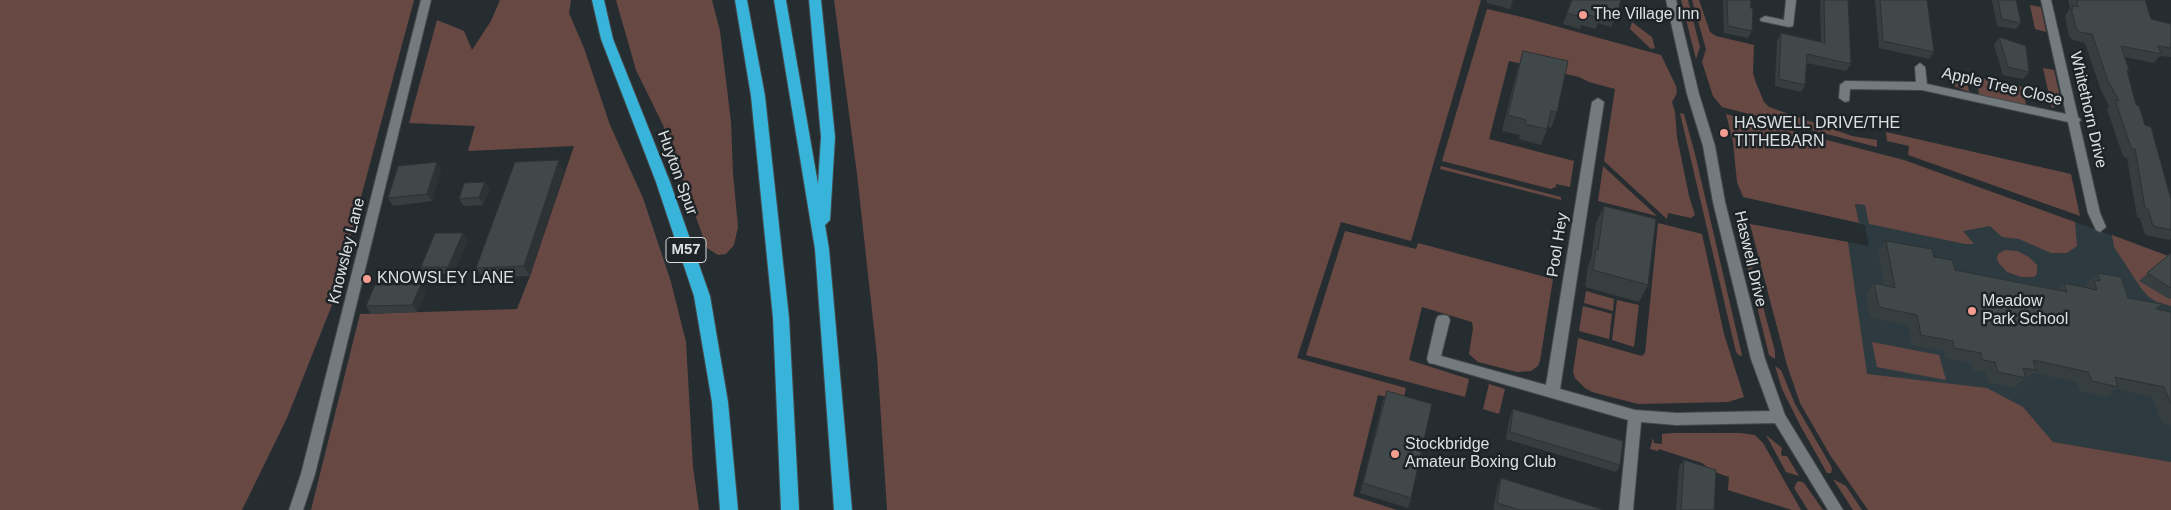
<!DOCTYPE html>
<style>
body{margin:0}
canvas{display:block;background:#262d30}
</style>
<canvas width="2171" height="510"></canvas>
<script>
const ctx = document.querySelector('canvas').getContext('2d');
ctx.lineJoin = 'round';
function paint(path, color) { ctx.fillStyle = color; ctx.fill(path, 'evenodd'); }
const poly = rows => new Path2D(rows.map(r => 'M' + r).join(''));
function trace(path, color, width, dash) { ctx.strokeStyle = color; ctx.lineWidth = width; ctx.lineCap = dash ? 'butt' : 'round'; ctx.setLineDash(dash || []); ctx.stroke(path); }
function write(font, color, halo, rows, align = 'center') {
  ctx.font = font + ' Helvetica,sans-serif'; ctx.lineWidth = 5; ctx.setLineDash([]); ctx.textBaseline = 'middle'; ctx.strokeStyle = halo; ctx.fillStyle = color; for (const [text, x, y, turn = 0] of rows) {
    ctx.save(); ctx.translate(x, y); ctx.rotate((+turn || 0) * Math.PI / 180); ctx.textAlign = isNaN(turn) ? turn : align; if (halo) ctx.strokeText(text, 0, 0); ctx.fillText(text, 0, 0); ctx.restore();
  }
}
const built = poly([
 [1978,187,2171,257,2171,462,2053,442,2023,407,1787,365,1750,224,1869,246,1865,225,1859,224,1855,204,1866,205]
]);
const green = poly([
 [0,0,414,0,332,305,287,418,242,510,0,510],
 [500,0,571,0,569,13,584,48,610,125,643,198,671,282,686,342,693,467,699,510,311,510,360,314,517,309,530,276,574,146,468,151,475,126,409,123,437,20,464,31,472,50,491,21],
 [616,0,712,0,720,31,731,122,733,173,738,227,734,245,726,254,718,255,707,248,663,125,636,70],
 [834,0,1481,0,1411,241,1341,222,1297,358,1406,388,1403,401,1378,395,1353,496,1397,510,887,510,877,356,857,174],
 [1681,0,1688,0,1700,47,1696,59],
 [1692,0,1699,0,1710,32,1716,36,1754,45,1753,73,1756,83,1764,102,1769,107,1852,136,1877,140,1877,147,1722,107,1713,96,1702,62,1706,49],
 [2030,5,2041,7,2046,32,2035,29],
 [1487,9,1526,18,1661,55,1676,86,1677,93,1672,102,1675,112,1677,137,1689,196,1695,215,1691,218,1668,213,1667,219,1604,161,1615,89,1589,82,1579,77,1509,61,1489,139,1574,161,1570,187,1556,184,1556,187,1551,189,1442,161],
 [1632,22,1652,37,1655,48,1651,49,1630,29],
 [2043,68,2054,70,2061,101,2054,107,2052,108],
 [1949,72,1966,75,1969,92,1954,86,1951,81],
 [1977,77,2023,87,2026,105,1979,95],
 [1680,113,1684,114,1695,154,1742,355,1740,356,1736,352],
 [1726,114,1904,160,2075,222,2077,246,2067,253,2051,253,2019,239,2002,237,1990,226,1963,231,1974,244,1965,244,1869,224,1865,205,1855,204,1859,223,1743,197,1737,182,1733,142],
 [1886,132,2071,174,2080,216,1908,155,1909,146,1887,141],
 [1441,166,1561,197,1561,200,1440,169],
 [1603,166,1657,216,1598,201],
 [1739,218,1775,351,1775,359,1769,355,1736,222],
 [1658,223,1702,234,1724,334,1744,397,1728,402,1638,404,1592,392,1585,388,1575,378,1573,372,1578,338,1642,356,1645,353],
 [1750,224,1848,242,1867,374,1987,388,2023,407,2053,442,2171,462,2171,510,1868,510,1830,455,1800,403,1787,365],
 [1345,231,1416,249,1418,243,1553,279,1540,361,1538,366,1531,371,1517,372,1478,362,1469,354,1473,328,1472,322,1422,307,1409,360,1469,379,1465,397,1306,355],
 [2112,235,2171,257,2169,299,2171,298,2171,306,2157,302,2149,297,2141,288,2114,247],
 [2005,250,2017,251,2029,257,2037,265,2037,274,2034,277,2021,277,2007,272,1998,262,1997,258,1998,254],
 [1586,291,1614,299,1613,311,1584,303],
 [1617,300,1639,305,1634,347,1612,340],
 [1583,306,1612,314,1609,339,1579,331],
 [1872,342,1939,355,1946,380,1877,367],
 [1775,366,1781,370,1795,404,1831,466,1832,469,1831,473,1827,473,1800,425,1782,389],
 [1489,384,1505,389,1499,414,1483,409],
 [1673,433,1741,433,1755,435,1763,443,1801,510,1792,510,1728,490,1729,477,1712,471,1702,463,1659,449,1658,451,1650,449,1653,438,1654,443,1662,444,1662,434],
 [1766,435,1782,448,1781,453,1782,456,1787,456,1799,476,1786,472],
 [1833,479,1846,486,1862,510,1853,510],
 [1800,481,1804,483,1823,510,1808,510,1794,488,1797,482]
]);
const minor = poly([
 [1666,0,1676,0,1699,94,1715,146,1725,202,1765,359,1785,415,1843,510,1828,510,1775,423,1676,425,1641,422,1633,510,1619,510,1628,420,1434,364,1429,363,1427,359,1436,320,1438,316,1443,315,1448,316,1450,320,1441,356,1546,385,1592,102,1598,98,1604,102,1560,389,1635,410,1676,413,1770,411,1751,359,1713,202,1703,146,1687,94,1666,0],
 [1786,0,1796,0,1793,26,1789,27,1761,21,1760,19,1765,16,1784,20,1786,0],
 [2041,0,2051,0,2078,117,2081,120,2079,122,2100,213,2106,227,2100,232,2096,230,2088,213,2068,122,1922,90,1850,89,1849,101,1845,102,1839,98,1840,85,1845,81,1916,82,1915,67,1920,63,1925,67,1927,84,2066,114,2041,0]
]);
const secondary = poly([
 [421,0,431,0,315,474,303,510,289,510,301,474,421,0]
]);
const motorway = poly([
 [592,0,604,0,613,39,670,182,710,296,728,402,738,510,720,510,712,402,694,296,656,182,601,39,592,0],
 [735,0,747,0,765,96,789,318,799,510,781,510,773,318,751,96,735,0],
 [774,0,786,0,818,184,821,137,809,0,821,0,835,137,830,220,825,225,829,249,852,510,834,510,815,249,774,0]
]);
const wall = poly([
 [1487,0,1513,0,1510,9,1487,3],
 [1572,0,1616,16,1611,27,1598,23,1595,29,1581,25,1580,29,1563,24],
 [1723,0,1751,0,1750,8,1752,31,1748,38,1724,33],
 [1821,0,1848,0,1851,64,1846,71,1807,63,1805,85,1801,92,1775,86,1777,41,1781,33,1821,42,1820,2],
 [1875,0,1927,0,1934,52,1929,59,1879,48],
 [1992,0,2016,0,2021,23,2016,29,1997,26],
 [2068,0,2145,0,2151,19,2171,24,2171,57,2160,56,2154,63,2125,57,2129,70,2128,73,2136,105,2145,125,2171,199,2171,238,2169,240,2145,235,2140,218,2137,217,2127,158,2124,157,2122,153,2107,109,2109,106,2101,90,2085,43,2073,40,2069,36,2065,17,2066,15,2066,14,2070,8],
 [1999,37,2029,72,2023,79,2003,75,1994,45],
 [1523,51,1557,112,1551,128,1548,127,1541,145,1519,139,1520,135,1502,131,1518,67],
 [441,169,432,201,393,206,388,198],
 [564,171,530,276,483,278,476,268],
 [485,182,490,189,483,205,464,206,459,199],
 [1604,206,1648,285,1639,302,1585,287,1588,266,1591,259,1596,223],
 [463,233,468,240,453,274,425,274,421,267],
 [1886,241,1934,257,1955,270,2057,290,2064,283,2086,287,2088,285,2087,283,2098,273,2128,298,2156,309,2171,312,2171,425,2162,423,2152,397,2115,389,2107,397,2080,391,2077,382,2033,373,2025,380,2023,380,2015,388,1988,382,1985,372,1973,370,1971,363,1945,358,1944,351,1912,345,1908,325,1870,318,1866,294,1874,283,1884,285,1878,251],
 [2171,253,2171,298,2169,299,2139,281],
 [426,291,417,312,371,314,366,306],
 [1387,391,1411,498,1408,508,1360,493,1383,401],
 [1513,409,1620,465,1616,472,1506,439,1510,416],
 [1684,460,1714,510,1676,510,1679,467],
 [1501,478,1604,510,1495,510,1493,509,1498,485]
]);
const shadedWall = poly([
 [559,160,564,171,530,276,524,266],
 [437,162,441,169,432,201,427,194],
 [485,182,490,189,483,205,479,197],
 [463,233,468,240,453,274,448,267],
 [421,284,426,291,417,312,412,305]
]);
const building = poly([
 [1572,0,1621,0,1616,16,1602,12,1600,18,1585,14,1584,18,1567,13,1572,0],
 [1727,0,1751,0,1750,8,1753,8,1752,31,1728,26,1727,0],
 [1824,0,1848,0,1851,64,1807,54,1805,85,1779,79,1781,33,1825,43,1824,0],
 [1880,0,1927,0,1934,52,1883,41,1880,0],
 [1998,0,2016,0,2021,23,2002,19,1998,0],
 [2077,0,2145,0,2151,19,2171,24,2171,48,2158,46,2161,54,2121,46,2129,70,2127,70,2136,105,2139,106,2145,125,2151,127,2171,199,2171,230,2153,226,2148,209,2145,208,2135,149,2132,149,2130,144,2115,100,2119,101,2108,81,2092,34,2079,32,2076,28,2071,8,2073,9,2072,5,2078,7,2077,0],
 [1999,37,2026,46,2029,72,2008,67,1999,37],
 [1523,51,1568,61,1557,112,1551,111,1547,129,1525,124,1526,120,1508,115,1523,51],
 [559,160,524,266,476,268,515,162,559,160],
 [437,162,427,194,388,198,398,166,437,162],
 [485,182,479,197,459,199,464,183,485,182],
 [1604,206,1656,219,1648,285,1593,270,1596,249,1598,250,1604,206],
 [435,233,463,233,448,267,421,267,435,233],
 [1886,241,1932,249,1934,257,1952,260,1955,270,2067,292,2064,283,2097,290,2094,280,2100,281,2098,273,2121,277,2128,298,2162,304,2156,309,2171,312,2171,404,2164,387,2115,377,2118,387,2092,381,2088,372,2033,360,2036,370,2023,368,2026,378,1998,372,1995,362,1982,360,1981,353,1954,348,1953,341,1921,335,1917,315,1879,307,1874,283,1895,288,1886,241],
 [2171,253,2171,288,2147,273,2171,253],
 [421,284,412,305,366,306,375,285,421,284],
 [1387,391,1432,404,1411,498,1363,483,1387,391],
 [1513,409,1623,441,1620,465,1510,432,1513,409],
 [1684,460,1716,470,1714,510,1681,510,1684,460],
 [1501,478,1604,510,1520,510,1497,503,1501,478]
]);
const markers = [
 [1583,15,5,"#f59d90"],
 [1724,133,5,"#f59d90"],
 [367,279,5,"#f59d90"],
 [1972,311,5,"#f59d90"],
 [1395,454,5,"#f59d90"]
];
const shields = [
 [686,250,40]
];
const shieldNames = [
 ["M57",686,250]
];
const poiNames = [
 ["The Village Inn",1593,15],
 ["HASWELL DRIVE/THE",1734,124],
 ["TITHEBARN",1734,142],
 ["KNOWSLEY LANE",377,279],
 ["Meadow",1982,302],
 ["Park School",1982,320],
 ["Stockbridge",1405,445],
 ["Amateur Boxing Club",1405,463]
];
const streetNames = [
 ["Apple Tree Close",2002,87,13],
 ["Whitethorn Drive",2088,110,77],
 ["Huyton Spur",677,173,70],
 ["Pool Hey",1558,245,-81],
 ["Knowsley Lane",347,251,-76],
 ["Haswell Drive",1750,259,77]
];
paint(built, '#2d3b40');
paint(green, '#674843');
trace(minor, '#444a4c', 2);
trace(secondary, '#444a4c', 2);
trace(motorway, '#444a4c', 2);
paint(minor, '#737b7e');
paint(secondary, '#737b7e');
paint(motorway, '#38b4da');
paint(wall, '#373e40');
paint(shadedWall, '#2d3234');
paint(building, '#40484a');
trace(building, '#2d3234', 1);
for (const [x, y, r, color] of markers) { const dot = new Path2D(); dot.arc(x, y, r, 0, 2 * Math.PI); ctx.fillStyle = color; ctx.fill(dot); trace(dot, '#1d2326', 2); }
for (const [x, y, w] of shields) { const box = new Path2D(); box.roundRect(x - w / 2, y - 12.5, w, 25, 4); ctx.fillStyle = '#1d2326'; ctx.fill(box); trace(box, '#dbe0e1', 1); }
write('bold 15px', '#dbe0e1', null, shieldNames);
write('16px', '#dbe0e1', '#1d2326', poiNames, 'left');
write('16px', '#dbe0e1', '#1d2326', streetNames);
</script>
